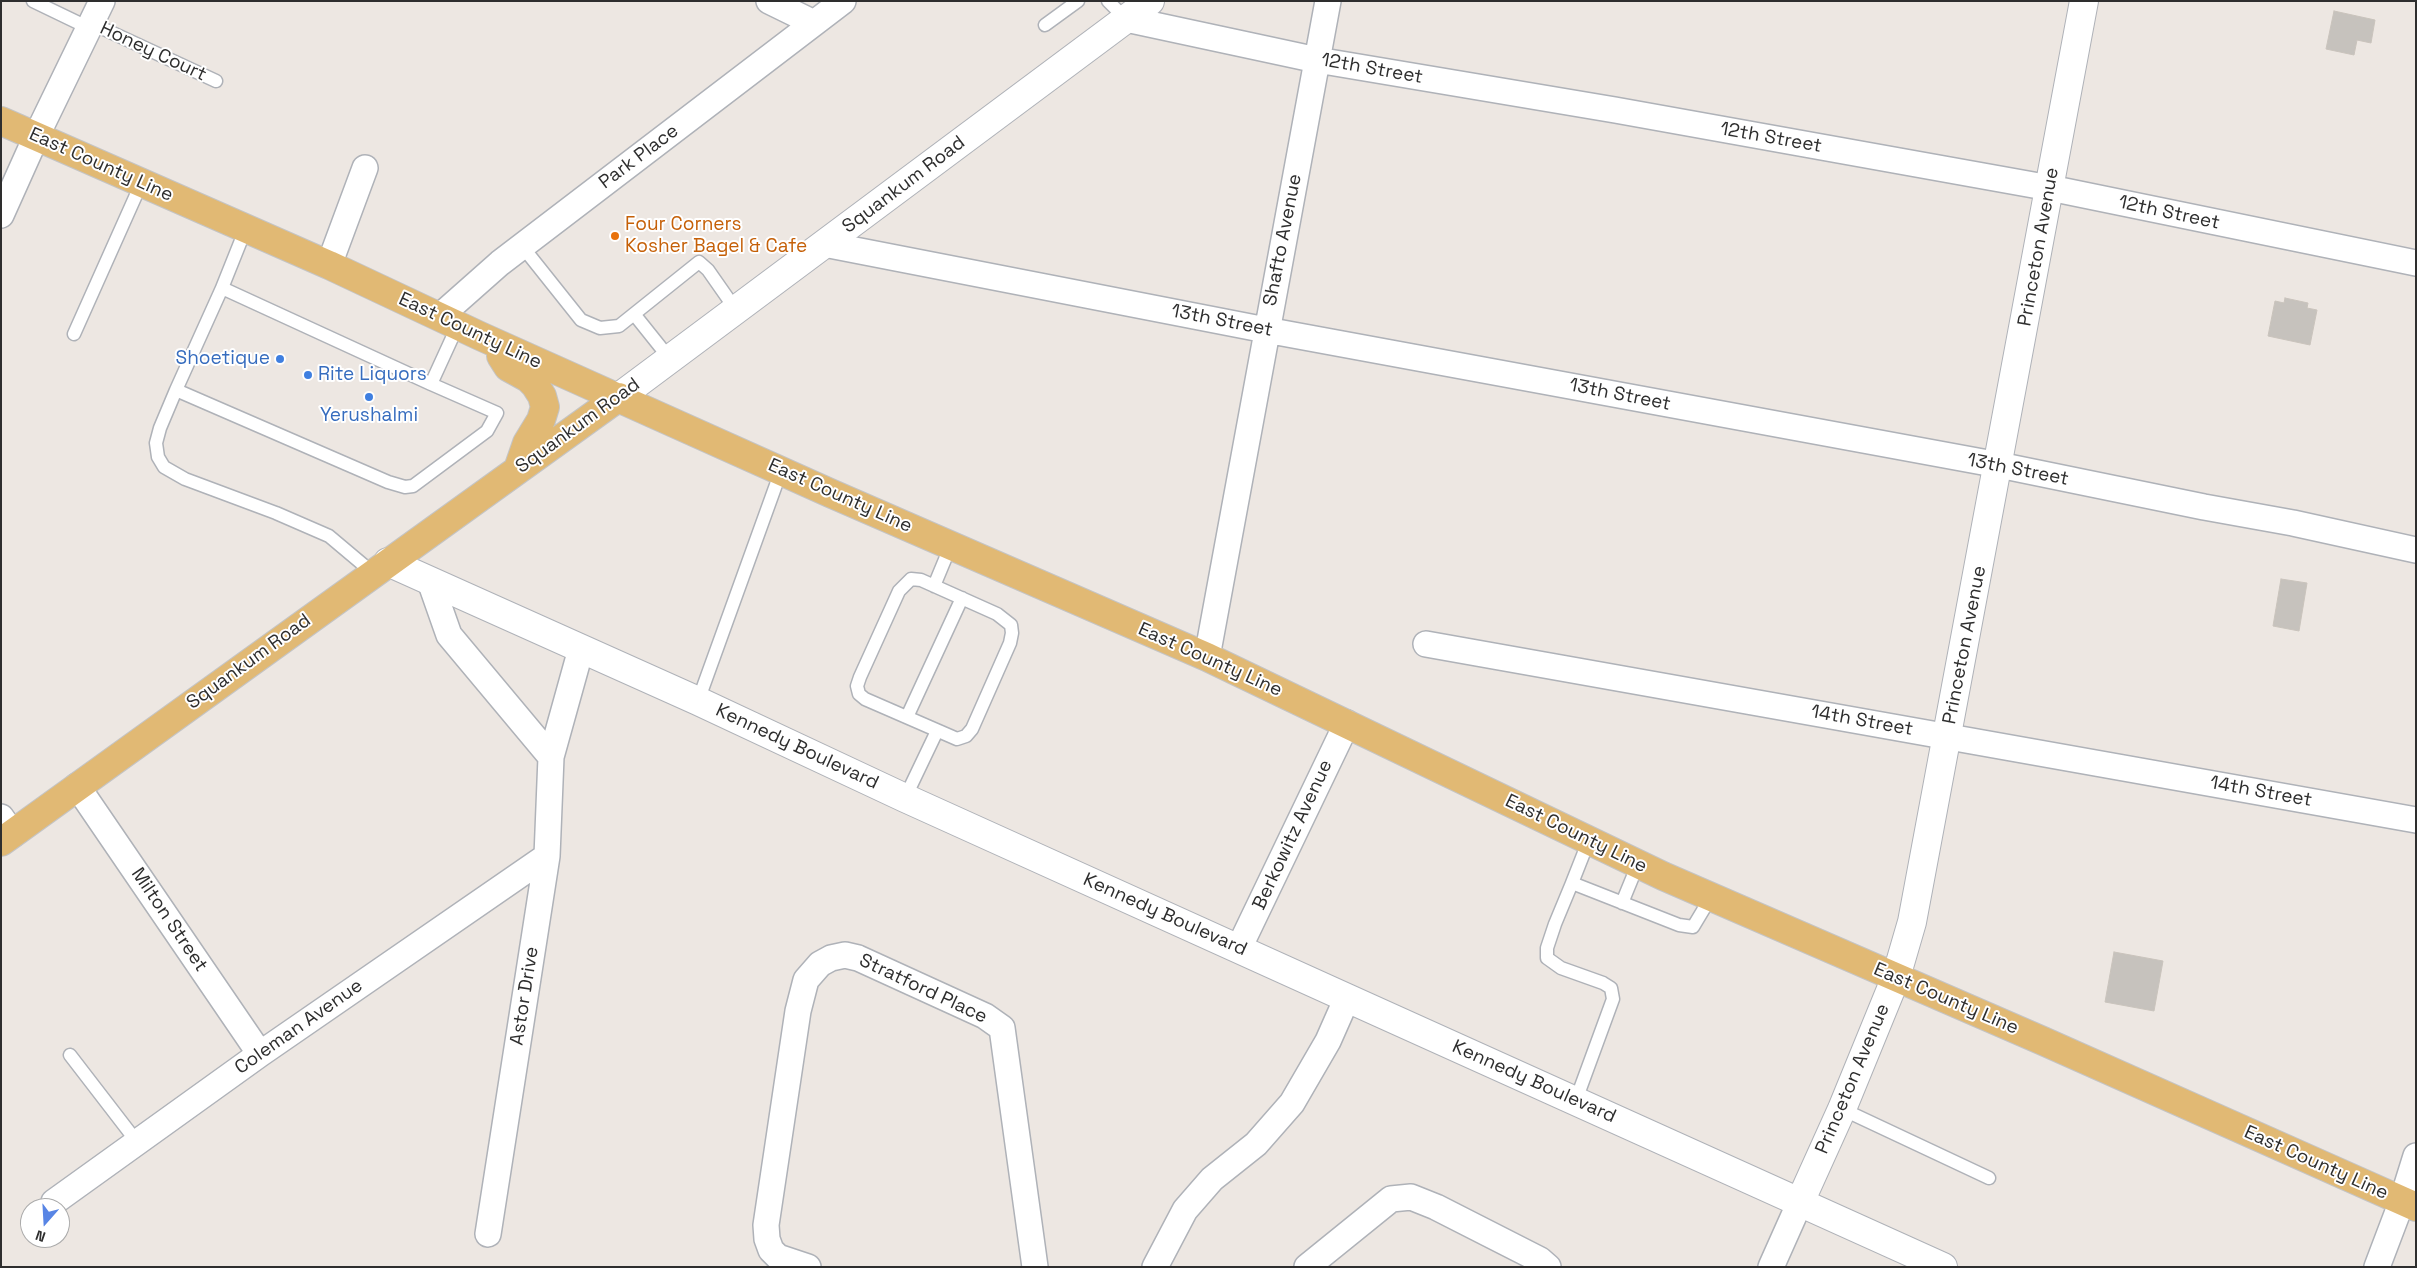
<!DOCTYPE html>
<style>
body{margin:0}
#map{position:relative;width:2417px;height:1268px;overflow:hidden;background:#ede7e2;font-family:"Space Grotesk",sans-serif}
canvas{display:block}
.frame{position:absolute;inset:0;border:2px solid #2e2e2e;pointer-events:none}
.north{position:absolute;left:20px;top:1198px;width:50px;height:50px;box-sizing:border-box;background:#fff;border:1px solid #ababab;border-radius:50%;rotate:199deg;font-size:14px;font-weight:700;line-height:20px;text-align:center;color:#2e2e2e}
.north::after{content:'';display:block;margin:auto;width:18px;height:22px;background:#5885e5;clip-path:polygon(50% 0,100% 100%,50% 72%,0 100%)}
</style>
<div id="map">
<canvas width="2417" height="1268"></canvas>
<div class="frame"></div>
<div class="north">N</div>
</div>
<script>
const ctx = document.querySelector('canvas').getContext('2d');
ctx.lineJoin = 'round';
function paint(path, color) { ctx.fillStyle = color; ctx.fill(path, 'evenodd'); }
const poly = rows => new Path2D(rows.map(r => 'M' + r).join(''));
function trace(path, color, width, dash) { ctx.strokeStyle = color; ctx.lineWidth = width; ctx.lineCap = dash ? 'butt' : 'round'; ctx.setLineDash(dash || []); ctx.stroke(path); }
function write(font, color, halo, rows, align = 'center') {
  ctx.font = font + ' "Space Grotesk",sans-serif'; ctx.lineWidth = 4; ctx.setLineDash([]); ctx.textBaseline = 'middle'; ctx.strokeStyle = halo; ctx.fillStyle = color; for (const [text, x, y, turn = 0] of rows) {
    ctx.save(); ctx.translate(x, y); ctx.rotate((+turn || 0) * Math.PI / 180); ctx.textAlign = isNaN(turn) ? turn : align; if (halo) ctx.strokeText(text, 0, 0); ctx.fillText(text, 0, 0); ctx.restore();
  }
}
const building = poly([
 [2334,11,2375,20,2371,43,2357,40,2354,55,2326,49,2334,11],
 [2285,298,2308,303,2307,308,2317,310,2310,345,2268,336,2275,301,2284,303,2285,298],
 [2281,579,2307,583,2299,631,2273,626,2281,579],
 [2114,952,2163,961,2154,1011,2105,1002,2114,952]
]);
const lane = poly([
 [33,1,89,28],
 [1108,1,1126,19],
 [91,23,216,81],
 [1045,25,1078,1],
 [246,228,222,288,431,384,458,325],
 [522,246,581,320,600,328,619,326,699,262,708,270,736,310],
 [222,288,176,390,388,482,405,487,413,486,487,431,497,413,431,384],
 [634,314,670,359],
 [74,334,141,184],
 [176,390,160,428,156,443,158,457,164,467,185,479,276,513,329,536,373,573],
 [911,579,921,580,997,614,1011,625,1012,633,1010,643,972,729,966,736,957,739,865,699,859,694,857,686,860,677,899,591,911,579],
 [934,586,951,545],
 [698,701,781,471],
 [907,717,962,598],
 [905,798,937,731],
 [1572,883,1589,840],
 [1622,903,1638,864],
 [70,1055,137,1142],
 [1576,1100,1613,999,1611,988,1603,983,1561,968,1547,958,1547,948,1555,924,1572,883,1679,925,1693,927,1711,897],
 [1842,1109,1989,1178]
]);
const street = poly([
 [769,1,814,23],
 [1126,19,1317,60,1615,110,2050,188,2416,263],
 [1,215,36,137,102,1],
 [824,244,1266,330,1999,465,2204,507,2293,523,2416,550],
 [329,265,365,168],
 [439,317,500,263,843,1],
 [430,581,449,635,551,757],
 [1426,644,2416,820],
 [1207,657,1328,1],
 [77,786,260,1054],
 [1,817,13,834],
 [1239,948,1347,723],
 [54,1202,260,1054,547,856],
 [488,1234,547,856,551,757,581,649],
 [808,1267,778,1257,771,1250,767,1239,766,1225,798,1011,806,980,820,964,831,958,845,955,858,958,985,1016,1002,1028,1035,1267],
 [1155,1267,1185,1210,1212,1179,1256,1144,1292,1103,1328,1041,1347,998],
 [1307,1267,1391,1199,1411,1197,1436,1207,1540,1260,1548,1267],
 [1771,1267,1800,1202],
 [2377,1267,2402,1201,2416,1156]
]);
const secondary = poly([
 [619,397,1150,1],
 [388,562,698,701,905,798,1347,998,1943,1267],
 [1800,1202,1842,1109,1896,977,1912,922,2084,1]
]);
const primary = poly([
 [1,121,329,265,480,336,830,493,1207,657,1663,876,2043,1041,2416,1207],
 [501,356,508,367,528,378,535,385,542,396,545,407,541,420,527,443,518,469],
 [1,842,619,397]
]);
const markers = [
 [615,236,5,"#e8710a"],
 [280,359,5,"#3f7fe0"],
 [308,375,5,"#3f7fe0"],
 [369,397,5,"#3f7fe0"]
];
const streetNames = [
 ["Honey Court",153,52,25],
 ["12th Street",1372,69,10],
 ["12th Street",1771,138,10],
 ["Park Place",639,157,-37],
 ["East County Line",101,165,24],
 ["Squankum Road",904,185,-37],
 ["12th Street",2169,213,12],
 ["Shafto Avenue",1283,240,-79],
 ["Princeton Avenue",2039,247,-80],
 ["13th Street",1222,321,11],
 ["East County Line",470,331,25],
 ["13th Street",1620,395,11],
 ["Squankum Road",578,426,-36],
 ["13th Street",2018,470,11],
 ["East County Line",840,496,24],
 ["Princeton Avenue",1965,645,-79],
 ["East County Line",1210,660,24],
 ["Squankum Road",249,662,-36],
 ["14th Street",1862,721,10],
 ["Kennedy Boulevard",797,747,25],
 ["14th Street",2261,792,10],
 ["East County Line",1576,834,26],
 ["Berkowitz Avenue",1293,835,-65],
 ["Kennedy Boulevard",1165,915,24],
 ["Milton Street",169,920,56],
 ["Stratford Place",923,989,25],
 ["Astor Drive",525,996,-81],
 ["East County Line",1946,999,23],
 ["Coleman Avenue",299,1027,-35],
 ["Princeton Avenue",1853,1079,-67],
 ["Kennedy Boulevard",1534,1082,24],
 ["East County Line",2316,1163,24]
];
const foodNames = [
 ["Four Corners",625,225],
 ["Kosher Bagel & Cafe",625,247]
];
const shopNames = [
 ["Shoetique",270,359],
 ["Rite Liquors",318,375,"left"],
 ["Yerushalmi",369,416,"center"]
];
paint(building, '#c6c2bd');
trace(building, '#c9c3bc', 1);
trace(lane, '#afb2b8', 15);
trace(street, '#afb2b8', 28);
trace(secondary, '#afb2b8', 30);
trace(primary, '#c4c4c4', 30);
trace(lane, '#fff', 12);
trace(street, '#fff', 25);
trace(secondary, '#fff', 28);
trace(primary, '#e1b974', 28);
for (const [x, y, r, color] of markers) { const dot = new Path2D(); dot.arc(x, y, r, 0, 2 * Math.PI); ctx.fillStyle = color; ctx.fill(dot); trace(dot, '#fff', 2); }
write('19px', '#2e2e2e', '#fff', streetNames);
write('19px', '#c56008', '#fff', foodNames, 'left');
write('19px', '#366cbe', '#fff', shopNames, 'right');
</script>
